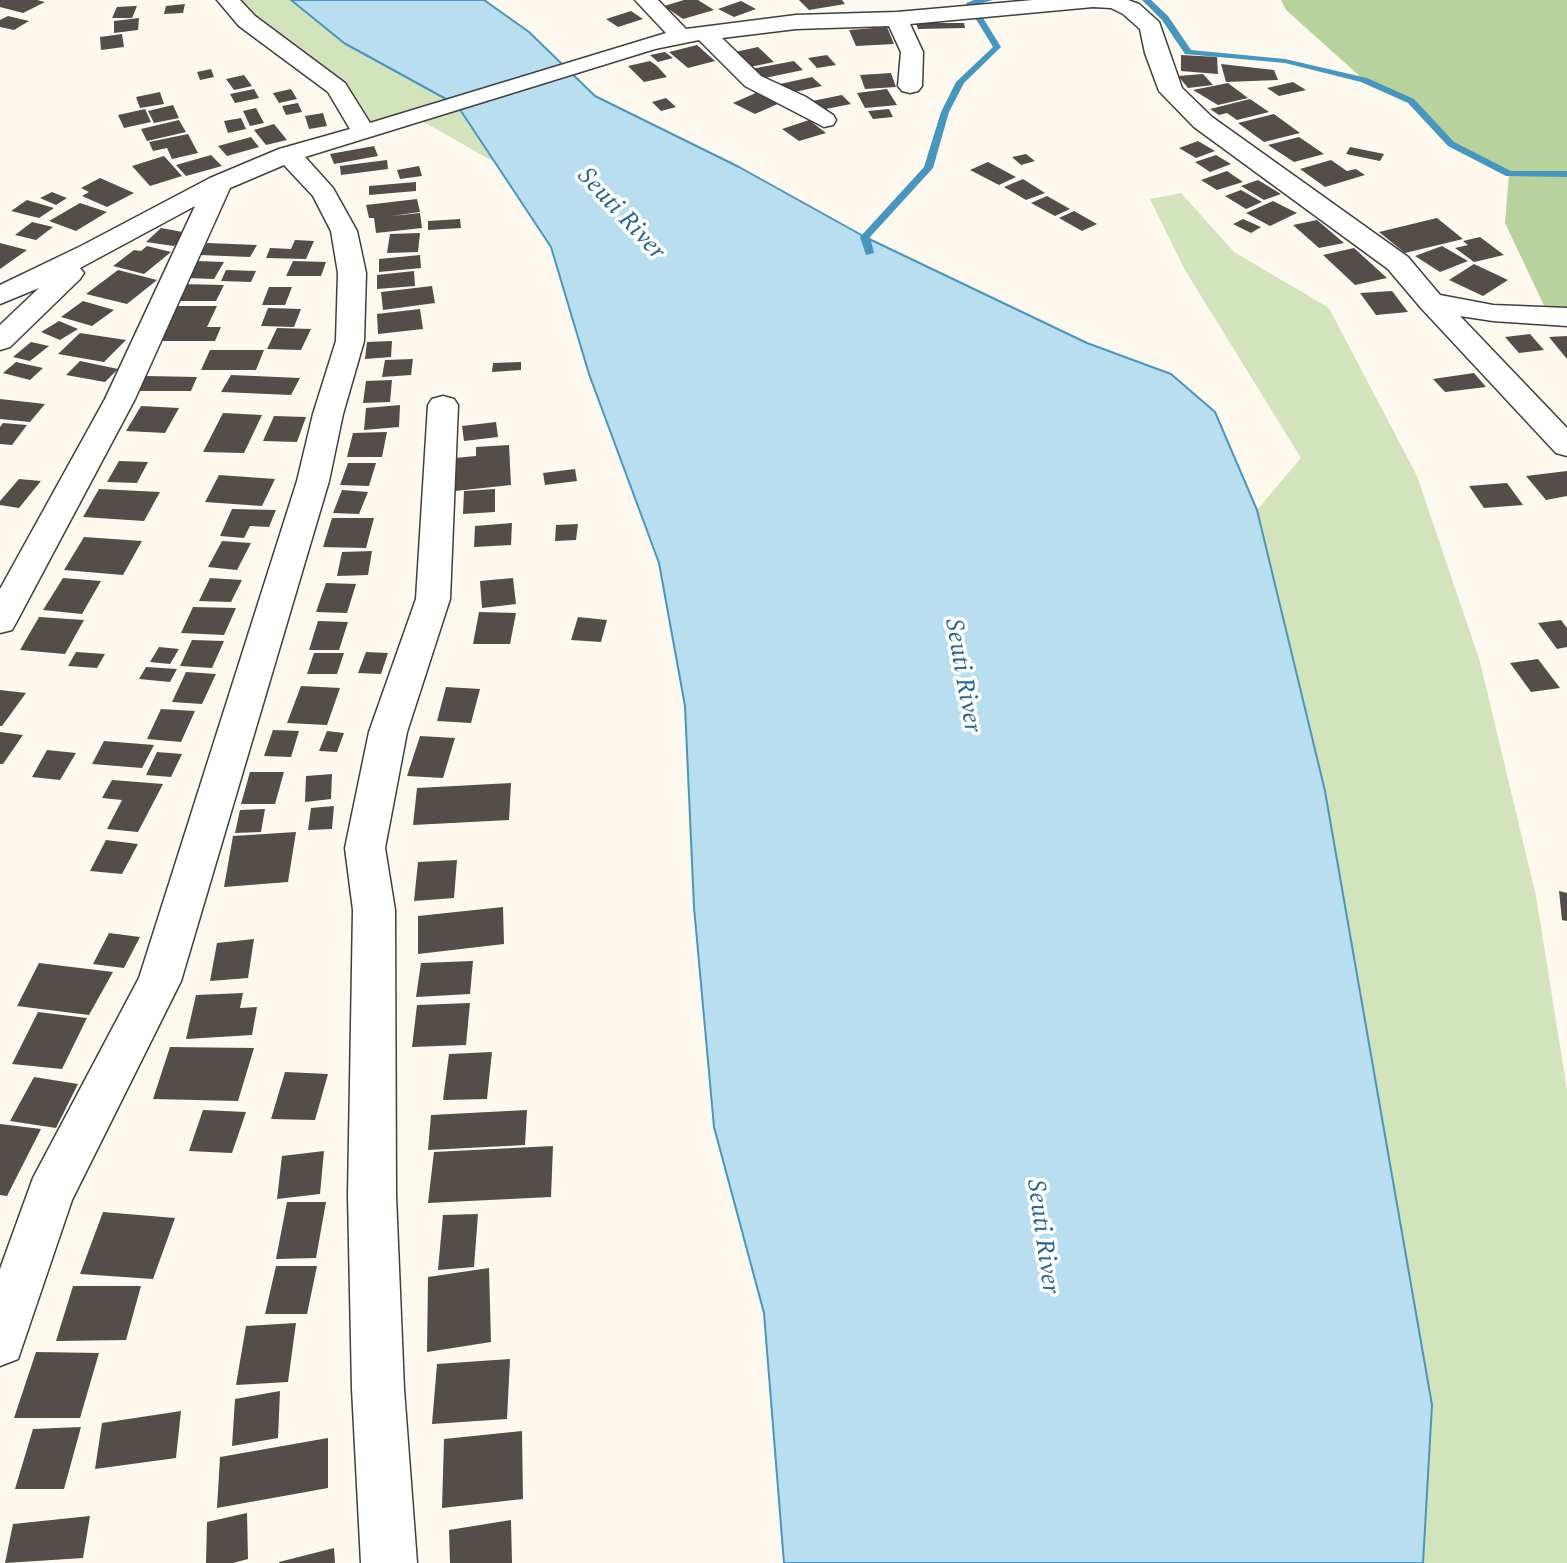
<!DOCTYPE html>
<style>
body{margin:0}
canvas{display:block;background:#fdf9ee}
</style>
<canvas width="1567" height="1563"></canvas>
<script>
const ctx = document.querySelector('canvas').getContext('2d');
ctx.lineJoin = 'round';
function paint(path, color) { ctx.fillStyle = color; ctx.fill(path, 'evenodd'); }
const poly = rows => new Path2D(rows.map(r => 'M' + r).join(''));
function trace(path, color, width, dash) { ctx.strokeStyle = color; ctx.lineWidth = width; ctx.lineCap = dash ? 'butt' : 'round'; ctx.setLineDash(dash || []); ctx.stroke(path); }
function write(font, color, halo, rows, align = 'center') {
  ctx.font = font + ' Spectral,serif'; ctx.lineWidth = 7; ctx.setLineDash([]); ctx.textBaseline = 'middle'; ctx.strokeStyle = halo; ctx.fillStyle = color; for (const [text, x, y, turn = 0] of rows) {
    ctx.save(); ctx.translate(x, y); ctx.rotate((+turn || 0) * Math.PI / 180); ctx.textAlign = isNaN(turn) ? turn : align; if (halo) ctx.strokeText(text, 0, 0); ctx.fillText(text, 0, 0); ctx.restore();
  }
}
const green = poly([
 [228,0,291,0,344,43,457,105,494,162,415,117,364,133,337,88],
 [1181,193,1234,252,1329,308,1417,476,1480,662,1536,896,1567,1090,1567,1563,1423,1563,1432,1405,1325,791,1257,510,1301,458,1185,270,1150,199]
]);
const forest = poly([
 [1281,0,1567,0,1567,317,1549,316,1505,223,1509,174,1451,144,1411,101,1364,80,1286,10]
]);
const water = poly([
 [291,0,484,0,529,32,595,96,739,167,865,237,1087,343,1171,374,1215,412,1257,510,1325,791,1432,1405,1423,1563,784,1563,764,1313,714,1127,694,907,685,706,659,563,589,374,551,247,457,105,344,43,291,0]
]);
const stream = poly([
 [974,0,993,0,975,5,1001,47,964,83,949,112,933,168,870,237,874,253,866,255,860,237,924,167,941,112,956,82,993,47,966,3,974,0],
 [1142,0,1151,0,1168,16,1191,50,1285,59,1367,78,1414,99,1454,142,1511,171,1567,171,1567,177,1506,176,1448,146,1408,103,1361,82,1285,63,1185,54,1162,20,1142,0]
]);
const building = poly([
 [0,0,37,0,45,2,23,13,0,7],
 [684,0,698,0,714,10,683,19,664,6],
 [799,0,842,0,845,4,809,10],
 [741,1,756,9,734,17,718,9],
 [185,4,183,13,164,14,166,6],
 [134,6,137,6,132,18,112,18,117,7],
 [631,11,643,19,618,27,606,19],
 [8,16,29,21,14,30,0,27,0,20],
 [139,18,138,30,114,33,114,21],
 [916,23,964,23,965,28,918,29],
 [887,27,894,44,856,46,849,30],
 [122,34,124,47,101,50,100,37],
 [697,45,715,61,688,68,669,52],
 [758,47,774,62,750,67,735,52],
 [665,52,673,58,658,62,650,55],
 [827,55,836,65,817,68,808,58],
 [1181,55,1217,57,1218,74,1181,71],
 [650,61,657,66,667,77,644,82,628,66],
 [794,61,803,70,760,79,751,69],
 [1221,64,1274,70,1278,80,1226,82],
 [211,69,214,77,200,80,197,72],
 [891,73,896,87,865,89,860,75],
 [1203,74,1213,85,1188,88,1178,76],
 [244,75,252,86,234,90,226,79],
 [812,77,822,86,790,93,780,84],
 [1293,82,1306,90,1279,96,1267,88],
 [1228,83,1248,98,1218,105,1193,90],
 [254,89,259,98,235,103,230,94],
 [291,89,297,99,279,103,273,93],
 [887,89,897,105,865,108,857,93],
 [160,92,164,104,140,108,136,97],
 [758,92,780,103,755,114,733,103],
 [842,95,851,104,821,110,812,101],
 [666,98,676,107,661,111,652,102],
 [1250,99,1269,112,1237,120,1227,113,1219,115,1210,109],
 [298,103,302,112,286,115,282,106],
 [173,105,179,118,154,123,148,111],
 [256,108,264,123,250,126,243,111],
 [145,109,151,122,124,128,118,115],
 [889,109,893,117,873,119,868,111],
 [323,113,327,126,309,129,305,116],
 [1274,114,1300,133,1264,142,1238,123],
 [241,118,246,129,228,133,224,121],
 [179,120,186,132,147,141,141,129],
 [809,120,826,133,799,141,782,129],
 [274,124,287,140,266,145,254,130],
 [188,134,198,153,172,159,167,148,153,151,149,142],
 [251,137,259,147,227,156,218,146],
 [1299,137,1324,154,1294,162,1268,145],
 [1198,141,1215,151,1196,158,1179,148],
 [374,146,378,156,334,164,330,154],
 [1350,147,1384,154,1380,161,1346,154],
 [1026,154,1035,161,1021,165,1012,157],
 [211,155,222,166,186,176,176,165],
 [1216,155,1231,164,1210,172,1195,162],
 [164,156,182,176,150,186,132,166],
 [387,160,388,169,341,175,340,166],
 [1331,160,1347,171,1356,169,1365,175,1325,187,1300,169],
 [988,162,1016,177,999,185,970,170],
 [419,166,422,176,400,179,397,170],
 [1227,171,1243,182,1217,190,1201,180],
 [100,178,134,193,107,207,82,196,89,192,81,188],
 [1023,179,1045,193,1026,200,1004,187],
 [1258,180,1281,194,1264,200,1241,186],
 [416,182,416,191,369,195,369,186],
 [1241,190,1262,202,1246,209,1225,196],
 [52,192,67,198,56,205,40,198],
 [1047,196,1070,209,1055,216,1031,203],
 [417,199,420,212,391,216,420,213,422,228,376,233,374,218,369,218,366,205],
 [27,200,54,208,39,218,11,211],
 [1273,201,1297,213,1270,226,1246,213],
 [80,203,107,212,76,231,49,221],
 [1074,211,1097,224,1082,231,1059,218],
 [1437,218,1463,239,1405,253,1379,232],
 [460,219,461,228,428,230,428,221],
 [1243,219,1261,227,1251,233,1233,224],
 [1317,220,1344,243,1319,248,1293,225],
 [32,222,53,227,36,240,15,235],
 [161,228,188,233,174,246,146,242],
 [420,233,418,252,387,253,390,234],
 [1480,237,1504,255,1474,262,1455,248,1468,245,1463,241],
 [295,240,314,241,306,259,266,258,270,248,291,249],
 [0,243,27,250,0,269],
 [207,243,257,245,250,257,200,255],
 [147,246,171,252,144,274,113,266,134,250,141,251],
 [1442,246,1468,261,1440,272,1415,256],
 [1354,248,1387,278,1355,285,1323,255],
 [420,255,421,268,379,272,379,259],
 [196,261,224,262,214,279,186,278],
 [293,261,326,262,321,276,286,276],
 [1474,264,1508,280,1483,296,1449,280],
 [118,270,157,280,127,304,86,294],
 [226,270,256,271,251,282,221,281],
 [414,271,415,286,377,289,377,275],
 [181,284,224,285,216,301,173,301],
 [432,286,435,303,383,310,381,292],
 [269,287,292,287,285,305,262,305],
 [1392,291,1408,312,1376,315,1360,293],
 [83,301,114,310,92,326,61,317],
 [177,306,217,306,207,327,221,327,215,341,160,341],
 [268,308,301,309,294,327,261,326],
 [420,309,423,329,378,334,377,314],
 [59,321,78,329,60,340,41,332],
 [277,328,311,329,301,350,267,349],
 [80,333,126,340,104,362,58,354],
 [1530,334,1544,350,1519,353,1505,337],
 [1567,336,1567,359,1549,337],
 [392,341,391,357,365,359,367,342],
 [31,342,49,346,30,361,13,357],
 [210,350,264,350,256,370,201,370],
 [413,359,411,375,382,377,385,360],
 [80,361,118,369,105,382,66,375],
 [16,362,43,368,30,380,3,373],
 [521,362,521,370,492,372,493,363],
 [1474,373,1486,387,1445,392,1433,379],
 [231,375,300,378,291,395,221,392],
 [146,376,197,377,191,391,139,391],
 [392,380,390,402,363,403,366,381],
 [0,399,45,404,30,422,0,419],
 [400,405,399,427,364,430,366,408],
 [141,406,179,408,165,433,126,431],
 [223,413,262,415,244,453,203,452],
 [274,416,306,417,297,442,263,441],
 [496,422,498,437,464,441,462,426],
 [3,423,27,425,12,445,0,444,0,427],
 [387,432,382,457,347,457,353,433],
 [509,445,511,485,455,491,455,458,476,456,476,447],
 [119,461,148,462,137,483,107,482],
 [348,463,376,463,369,486,340,485],
 [575,469,577,481,545,485,543,473],
 [1567,471,1567,496,1546,500,1526,476],
 [219,475,275,479,262,506,205,502],
 [19,479,41,481,19,508,0,505,0,501],
 [1507,483,1523,505,1484,508,1469,486],
 [99,489,160,492,144,521,83,517],
 [495,489,495,512,463,514,464,491],
 [342,490,368,492,359,514,333,513],
 [232,509,276,510,269,527,250,526,244,538,220,536],
 [332,518,374,518,366,548,323,547],
 [512,523,511,545,474,547,475,526],
 [578,524,576,540,555,541,556,525],
 [84,537,142,541,123,575,64,570],
 [222,541,251,543,237,570,208,567],
 [372,551,368,575,337,576,342,552],
 [63,578,101,581,82,614,43,610],
 [210,578,242,580,231,602,199,601],
 [513,578,516,604,482,608,480,581],
 [326,583,356,584,347,613,316,612],
 [193,607,236,608,224,635,181,633],
 [479,612,516,613,510,644,473,644],
 [39,617,84,620,65,654,20,650],
 [578,617,607,620,601,642,571,640],
 [1561,620,1567,628,1567,647,1557,649,1538,623],
 [318,621,348,622,339,650,309,650],
 [192,640,224,641,212,668,180,666],
 [159,647,179,649,170,664,150,662],
 [76,652,105,654,97,668,68,666],
 [366,652,388,653,381,674,358,673],
 [314,653,344,653,337,674,307,674],
 [1538,659,1560,688,1531,692,1510,663],
 [146,667,177,669,170,682,139,679],
 [186,672,216,674,202,704,172,702],
 [301,686,340,688,327,725,287,723],
 [446,687,480,689,471,723,437,721],
 [0,690,26,693,2,726,0,726],
 [161,709,195,711,181,742,147,739],
 [273,730,299,731,291,757,264,756],
 [327,731,344,733,337,752,319,751],
 [0,732,23,735,3,764,0,764],
 [420,736,455,738,443,778,407,776],
 [104,741,154,745,142,768,92,764],
 [47,750,76,753,60,780,32,777],
 [157,752,182,754,171,777,146,775],
 [250,772,284,772,275,804,241,804],
 [332,774,331,799,305,802,306,776],
 [112,780,163,784,138,832,107,829,122,800,102,798],
 [511,783,509,820,413,825,417,788],
 [334,806,332,829,308,830,311,808],
 [265,809,261,832,235,833,240,810],
 [296,832,288,882,224,887,233,836],
 [106,840,138,844,122,874,90,871],
 [457,860,454,898,414,901,418,862],
 [1559,891,1567,893,1567,921,1562,920],
 [503,907,504,944,418,954,418,916],
 [109,933,140,937,124,968,93,964],
 [254,939,248,978,210,981,217,943],
 [473,961,470,994,416,997,421,963],
 [39,963,113,972,89,1015,17,1006],
 [243,993,240,1008,257,1007,252,1035,186,1039,196,995],
 [470,1003,466,1045,412,1047,417,1005],
 [38,1012,87,1018,62,1069,12,1064],
 [170,1047,254,1048,238,1101,153,1099],
 [492,1052,487,1099,443,1100,449,1054],
 [285,1072,328,1074,315,1120,271,1119],
 [34,1077,78,1084,56,1128,10,1121],
 [203,1110,246,1112,232,1153,189,1151],
 [527,1110,525,1145,428,1150,431,1115],
 [0,1124,41,1129,7,1196,0,1195],
 [553,1146,551,1197,428,1203,434,1152],
 [324,1151,320,1194,277,1199,282,1156],
 [287,1202,326,1202,316,1258,276,1259],
 [103,1212,175,1218,153,1279,80,1274],
 [478,1214,474,1267,438,1270,443,1215],
 [276,1266,317,1266,307,1314,265,1314],
 [489,1268,491,1342,427,1352,428,1277],
 [73,1286,141,1286,126,1340,56,1341],
 [296,1323,288,1382,236,1385,246,1326],
 [36,1352,99,1353,80,1418,14,1418],
 [510,1359,507,1419,432,1424,437,1364],
 [280,1391,278,1438,232,1446,235,1399],
 [181,1411,176,1458,95,1469,102,1423],
 [81,1427,64,1489,15,1489,33,1429],
 [522,1431,523,1499,442,1508,444,1439],
 [328,1438,328,1488,217,1508,220,1457],
 [247,1513,248,1559,233,1563,206,1563,207,1522],
 [90,1516,83,1558,5,1563,13,1524],
 [511,1520,512,1563,450,1563,449,1530],
 [334,1548,335,1563,279,1563,279,1562]
]);
const minor = poly([
 [217,0,240,0,255,16,345,83,370,123,666,33,635,0,658,0,686,29,796,15,897,12,1033,0,1128,0,1139,4,1159,22,1182,88,1212,117,1408,257,1440,295,1493,305,1567,308,1567,326,1493,321,1460,316,1567,428,1567,456,1556,453,1421,308,1388,269,1194,127,1159,91,1145,53,1140,29,1123,14,1111,8,1093,7,910,24,923,52,922,86,918,91,910,93,902,91,898,86,901,52,889,26,796,29,722,38,761,76,806,97,833,115,836,120,833,125,824,127,745,86,699,40,655,49,305,157,333,188,357,231,366,273,364,341,343,414,329,481,181,981,72,1200,18,1359,0,1366,0,1269,33,1178,139,978,297,481,313,414,336,341,338,273,331,231,313,196,284,165,230,188,135,399,17,621,12,630,0,633,0,589,105,399,195,206,80,268,84,273,80,279,10,347,0,350,0,325,39,288,0,304,0,285,81,246,210,178,279,149,350,129,328,92,239,26,217,0],
 [443,396,454,399,458,405,450,599,407,732,385,848,395,910,396,1195,404,1389,417,1563,361,1563,352,1389,348,1195,353,910,345,848,369,732,416,599,428,405,432,399,443,396]
]);
const waterNames = [
 ["Seuti River",620,215,47],
 ["Seuti River",961,676,80],
 ["Seuti River",1041,1237,82]
];
paint(green, '#d3e3bb');
paint(forest, '#b8d29d');
paint(water, '#b8deef');
trace(water, '#4896bd', 2);
paint(stream, '#4896bd');
paint(building, '#544d4a');
trace(minor, '#3f3f3f', 3);
paint(minor, '#fff');
write('italic 26px', '#25678f', '#fff', waterNames);
</script>
